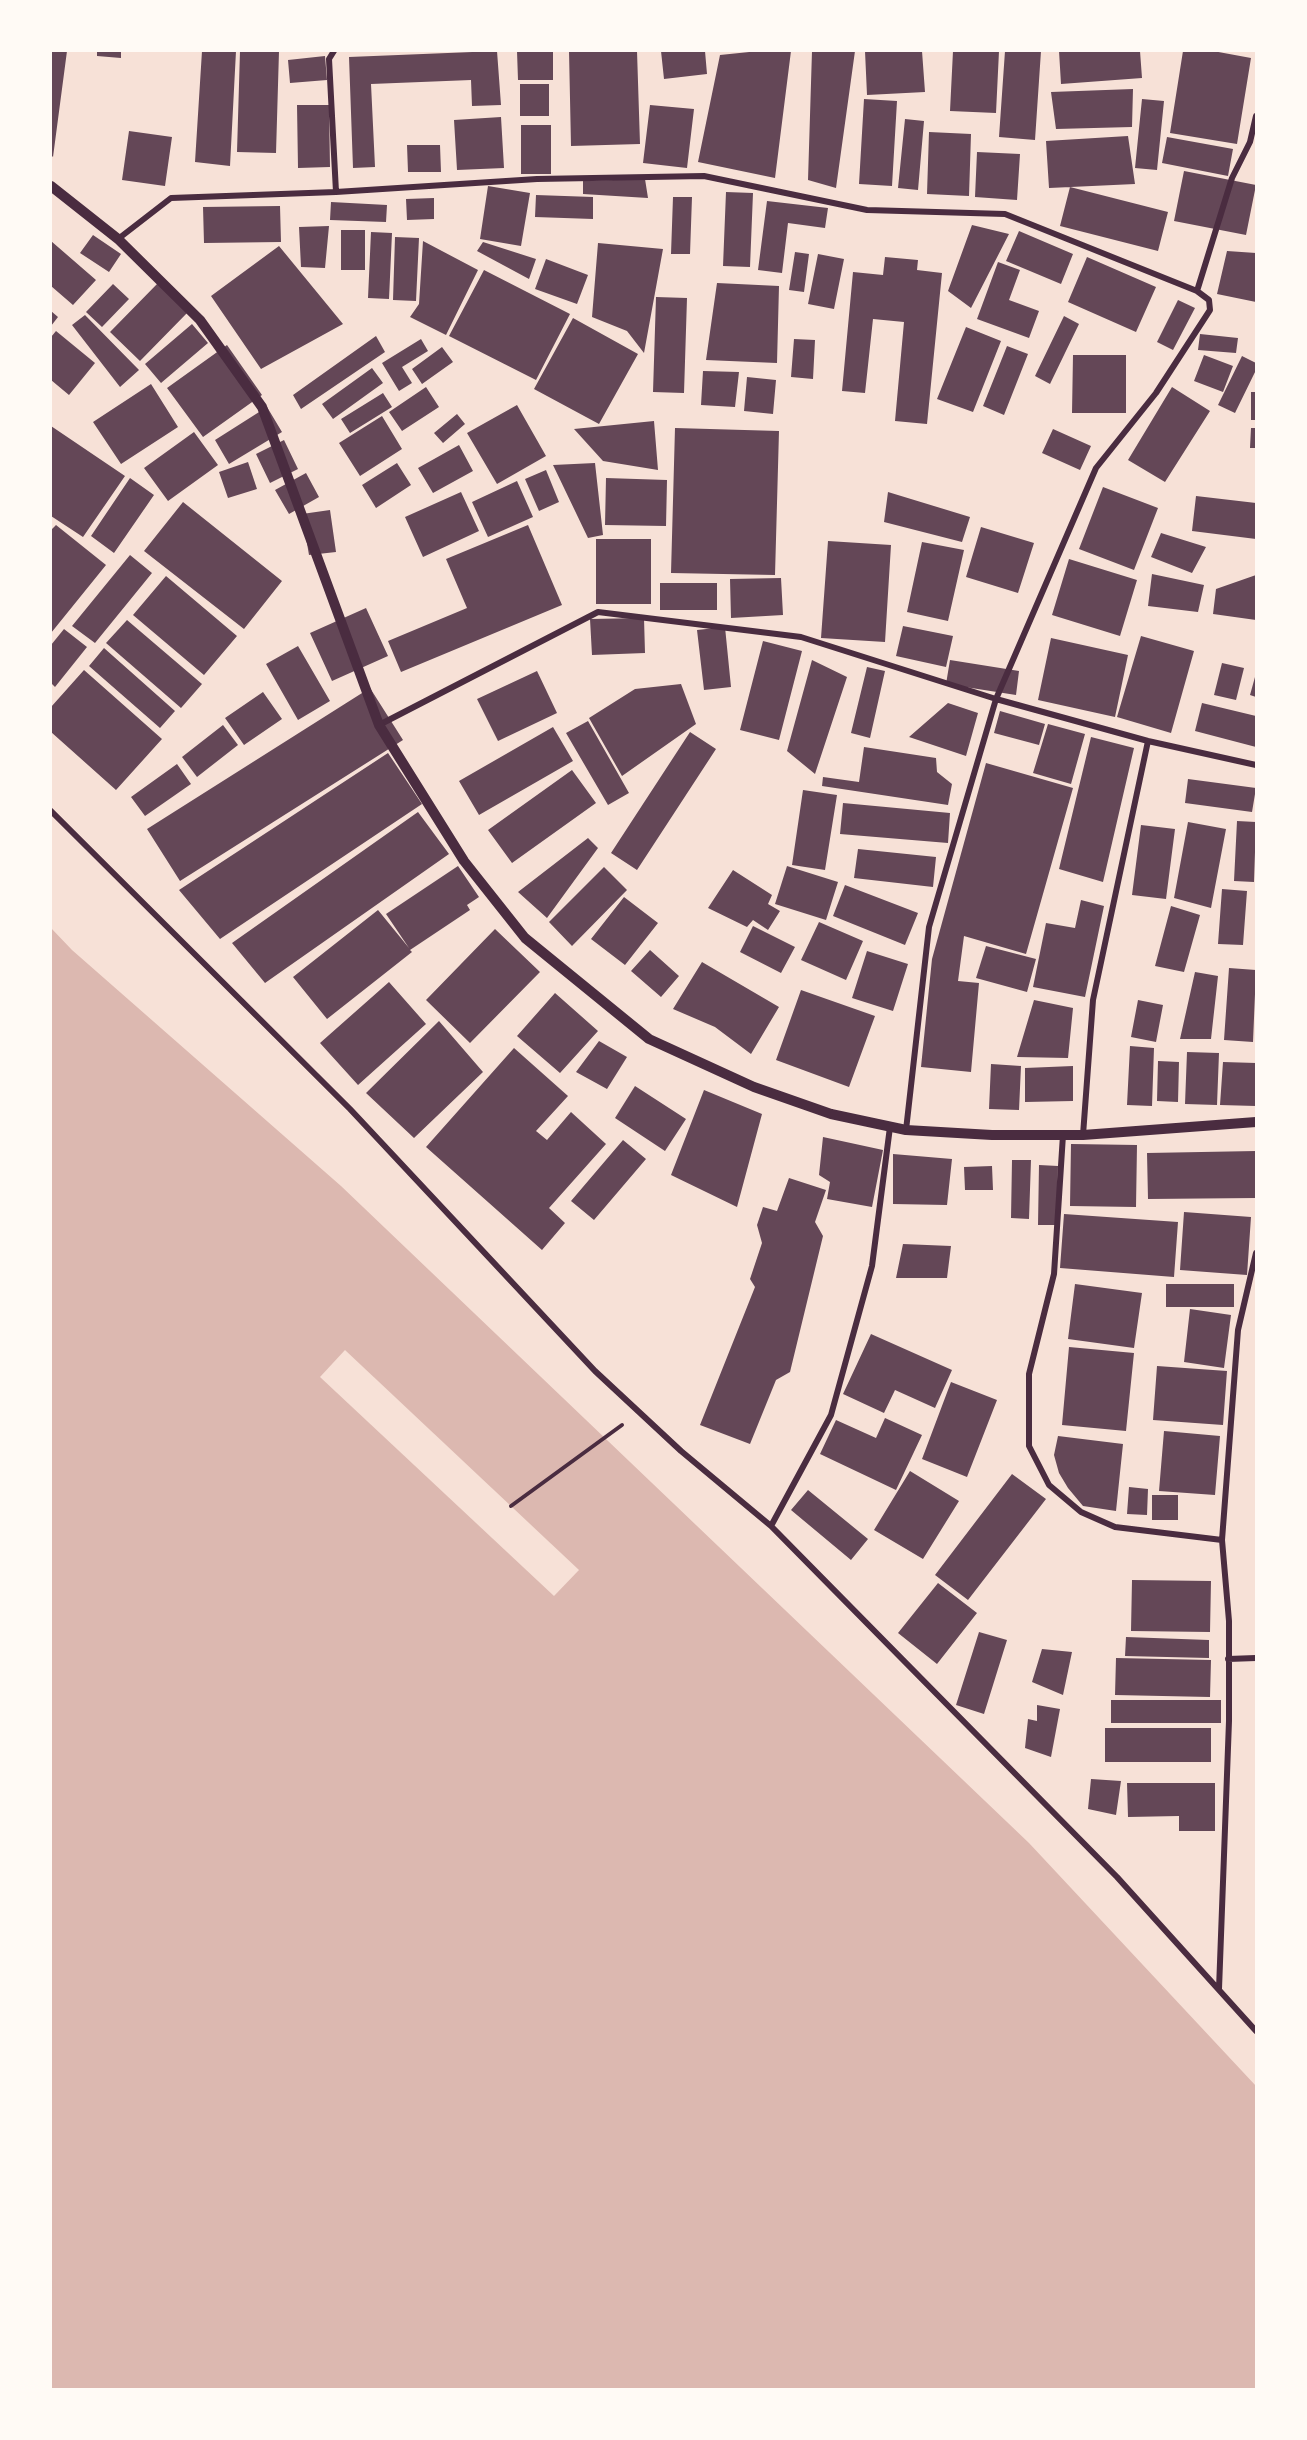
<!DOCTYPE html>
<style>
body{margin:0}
#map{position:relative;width:1307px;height:2440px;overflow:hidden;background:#f7e1d7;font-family:"Fira Sans Condensed",sans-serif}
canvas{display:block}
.frame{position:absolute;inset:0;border:52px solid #fffaf5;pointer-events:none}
</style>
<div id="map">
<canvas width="1307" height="2440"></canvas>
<div class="frame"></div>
</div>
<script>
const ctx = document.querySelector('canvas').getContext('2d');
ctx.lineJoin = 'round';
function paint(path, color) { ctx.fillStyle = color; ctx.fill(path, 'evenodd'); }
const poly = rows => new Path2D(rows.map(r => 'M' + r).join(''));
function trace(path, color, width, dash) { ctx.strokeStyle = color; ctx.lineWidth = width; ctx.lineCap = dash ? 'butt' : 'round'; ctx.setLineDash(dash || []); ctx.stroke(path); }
const water = poly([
 [51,928,72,950,341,1186,1029,1843,1256,2086,1256,2389,51,2389]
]);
const pier = poly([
 [345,1350,579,1570,554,1596,320,1377]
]);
const building = poly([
 [51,51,67,51,53,157,51,155],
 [97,51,121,51,121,58,97,56],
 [202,51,236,51,230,166,195,162],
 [240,51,279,51,276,153,237,152],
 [497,51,501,105,472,106,471,80,371,84,375,167,353,168,349,57],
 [517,51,553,51,553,80,518,80],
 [569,51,637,51,640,144,571,146],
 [661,51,705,51,707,74,664,79],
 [759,51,791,51,775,178,698,162,720,55],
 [812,51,855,51,836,188,808,180],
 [865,51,922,51,925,92,867,95],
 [953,51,999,51,996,113,950,111],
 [1005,51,1041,51,1035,140,999,137],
 [1059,51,1140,51,1142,78,1061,84],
 [1183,51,1213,51,1251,58,1237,144,1170,133],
 [325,56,327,80,290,83,288,60],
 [520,84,549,84,549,116,520,116],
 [1133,89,1132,127,1056,129,1051,92],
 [864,99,897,101,892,186,859,184],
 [1142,99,1164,101,1157,170,1135,168],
 [297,105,329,105,330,167,298,168],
 [650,105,694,109,687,168,643,163],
 [501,117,504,168,457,170,454,120],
 [905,119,924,121,918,190,898,188],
 [521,125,551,125,551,174,521,174],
 [129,131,172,137,165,186,122,180],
 [929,132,971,134,969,196,927,194],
 [1128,136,1135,184,1049,188,1046,141],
 [1167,137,1233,149,1228,176,1162,163],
 [407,145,440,145,441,172,408,172],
 [977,152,1020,154,1017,200,975,197],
 [1184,171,1256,185,1246,235,1174,221],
 [645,179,648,198,583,194,583,181],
 [488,186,530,193,521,246,480,239],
 [1070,187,1168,212,1158,251,1060,226],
 [726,192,753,193,750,267,723,266],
 [536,195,593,197,593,219,535,217],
 [673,197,692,197,690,254,671,254],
 [434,198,434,219,407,220,406,199],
 [767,201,828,208,825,228,788,223,782,273,758,270],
 [331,202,387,205,386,222,330,220],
 [280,206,281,242,204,243,203,207],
 [972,225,1009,234,971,308,948,291],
 [329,226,325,268,301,267,299,227],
 [341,230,365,230,365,270,341,270],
 [1019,231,1073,254,1061,284,1006,261],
 [371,232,392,233,389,299,368,298],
 [93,235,121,254,109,272,80,253],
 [395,237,419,238,416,301,393,300],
 [51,241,96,280,73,305,51,286],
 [423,241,478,270,446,335,410,317,419,304],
 [483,242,536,259,529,279,477,251],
 [598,243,663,249,644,353,627,331,592,317],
 [279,246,343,324,261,369,211,296],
 [1227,251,1256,253,1256,302,1217,294],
 [795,252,809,254,804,292,789,290],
 [818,254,844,259,834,309,808,304],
 [885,257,918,260,917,270,942,273,927,424,895,421,904,322,873,319,865,393,842,391,853,272,883,275],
 [1087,257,1156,287,1136,332,1068,302],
 [546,259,588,275,577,304,535,289],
 [998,262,1020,270,1009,300,1039,311,1029,338,977,319],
 [484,270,570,314,536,380,449,336],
 [158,283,188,312,140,361,110,332],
 [717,283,779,286,777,363,706,360],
 [113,284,129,299,102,327,86,312],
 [656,297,687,298,684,393,653,392],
 [1178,300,1195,308,1173,350,1157,342],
 [51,311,58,317,51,326],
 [85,315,139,370,120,387,72,325],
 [1064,316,1079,324,1050,384,1035,376],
 [573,318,638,354,599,424,534,389],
 [192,324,208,343,161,383,145,364],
 [966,327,1001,341,973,412,937,399],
 [56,331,95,363,69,395,51,380,51,337],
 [1200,334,1238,338,1236,353,1198,350],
 [376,336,385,352,301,409,293,395],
 [421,339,428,351,402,367,412,383,399,391,382,363],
 [794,339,815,340,813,379,791,377],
 [227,345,262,395,203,437,167,388],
 [1007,346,1028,354,1004,415,983,406],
 [442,347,453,362,422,384,412,369],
 [1073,355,1126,355,1126,413,1072,413],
 [1204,355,1233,366,1223,392,1194,381],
 [1242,356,1256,363,1256,370,1235,413,1218,405],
 [372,368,383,383,333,419,322,404],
 [703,371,739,372,735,407,701,405],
 [747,377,776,380,773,414,744,411],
 [151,384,178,427,121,464,93,422],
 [426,387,439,407,402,431,389,412],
 [1172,387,1210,411,1165,482,1128,460],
 [1251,392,1256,392,1256,420,1251,420],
 [383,393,392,407,350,433,341,419],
 [517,405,546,456,497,484,467,433],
 [267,407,282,432,229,464,215,440],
 [457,414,465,424,443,443,434,433],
 [382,416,402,449,360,476,339,443],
 [654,421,658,470,603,461,574,429],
 [51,426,125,476,83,537,51,516],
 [675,428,779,431,775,575,671,573],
 [1251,428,1256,428,1256,448,1250,448],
 [1053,429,1091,446,1080,470,1042,453],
 [194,432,218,465,168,501,144,468],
 [284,440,298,469,270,483,256,454],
 [459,445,473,471,433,493,418,468],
 [248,462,257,489,228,498,219,472],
 [397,463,411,485,376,508,362,485],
 [595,463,603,535,588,538,553,465],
 [546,470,559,502,539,511,525,479],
 [306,473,319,497,289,514,275,490],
 [130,478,154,495,114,553,91,536],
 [606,478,667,480,666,526,605,525],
 [517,481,533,517,488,537,472,502],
 [1103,487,1158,508,1134,570,1079,549],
 [461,492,479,531,423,557,405,517],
 [888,492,970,517,962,542,884,522],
 [1196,496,1256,503,1256,539,1192,531],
 [183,502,282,581,244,629,144,551],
 [330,510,336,552,309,555,302,514],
 [56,525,106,565,51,633,51,530],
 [528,525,562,605,401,672,388,641,467,608,446,559],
 [981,527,1034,543,1018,593,966,577],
 [1161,533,1206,547,1192,573,1151,557],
 [596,539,651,539,651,604,596,604],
 [828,541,891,545,885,642,821,638],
 [922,542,964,550,948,621,907,612],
 [130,555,152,573,95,643,72,626],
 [1069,559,1137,580,1120,636,1052,615],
 [1152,574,1204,585,1198,612,1148,606],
 [1256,575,1256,620,1213,614,1216,589],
 [166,576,237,636,204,675,133,615],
 [781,578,783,615,731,618,730,579],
 [660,583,717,583,717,610,660,610],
 [366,608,388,656,332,681,310,633],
 [644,618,645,653,592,655,590,619],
 [127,620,202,684,181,708,106,643],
 [903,626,953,636,946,667,896,656],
 [725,627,731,687,704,690,697,630],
 [64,629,87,647,55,687,51,683,51,645],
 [1141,636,1194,651,1171,733,1117,717],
 [1051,638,1128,655,1115,717,1038,700],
 [763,641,802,651,779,740,740,730],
 [298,646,330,701,298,720,266,664],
 [104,648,175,711,160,728,89,666],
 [812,660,847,677,815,774,787,751],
 [950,660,1019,671,1016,695,946,684],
 [1222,663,1244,668,1236,700,1214,695],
 [867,667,885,671,870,738,851,733],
 [84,670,162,739,116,790,51,732,51,707],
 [537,671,557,713,498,741,477,699],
 [1255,677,1256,677,1256,697,1250,695],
 [681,684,696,724,622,776,589,718,635,689],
 [370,688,403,740,180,881,147,829],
 [263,692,282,719,244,745,225,718],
 [948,703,978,713,966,756,909,737],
 [1202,703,1256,716,1256,747,1195,731],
 [1000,711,1045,724,1039,745,994,733],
 [588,721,629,793,608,805,566,733],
 [1048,724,1085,734,1071,784,1033,773],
 [223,725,238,745,197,777,182,757],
 [553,727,573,761,479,815,459,781],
 [690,732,716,749,637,870,611,853],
 [1091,737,1134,748,1103,882,1059,869],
 [864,747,936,758,937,772,952,784,948,805,822,786,823,777,859,782],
 [388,753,422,804,220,939,179,890],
 [986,763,1073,788,1026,954,964,936,958,981,979,983,971,1072,921,1067,932,959],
 [177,764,191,784,145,816,131,797],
 [572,770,596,803,512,863,488,830],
 [1188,779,1256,788,1252,812,1185,803],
 [803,790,837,795,825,870,792,865],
 [843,803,950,813,948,843,840,834],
 [418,812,449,854,265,983,232,943],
 [1237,821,1256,822,1254,882,1234,881],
 [1188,822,1226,829,1211,908,1174,898],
 [1141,825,1175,829,1166,899,1132,895],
 [588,838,598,848,547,918,518,892],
 [858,849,936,857,933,887,854,878],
 [458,866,479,897,467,905,470,910,410,950,412,952,327,1019,293,977,378,910,409,948,386,914],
 [787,866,838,882,826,920,775,904],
 [604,867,627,890,572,946,549,922],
 [733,870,772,895,768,904,780,911,768,930,753,920,747,927,708,908],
 [845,885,918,913,905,945,833,916],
 [1222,889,1247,891,1243,945,1218,944],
 [624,897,658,923,625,965,591,939],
 [1081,900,1104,906,1085,997,1033,987,1046,923,1075,928],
 [1171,906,1200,915,1184,972,1155,966],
 [819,922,863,941,846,980,801,960],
 [753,926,795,947,781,973,740,952],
 [495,929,540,972,470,1043,426,1000],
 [986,946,1036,959,1027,992,976,978],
 [650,950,679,976,661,997,631,971],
 [867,951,908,964,893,1011,852,998],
 [702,962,779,1007,751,1054,715,1027,673,1009],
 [1229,968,1256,970,1253,1042,1224,1040],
 [1195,972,1218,976,1211,1039,1180,1039],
 [389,982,426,1024,358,1085,320,1043],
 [801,990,875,1016,849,1087,776,1060],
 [555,993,598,1031,560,1073,517,1036],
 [1034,1000,1073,1008,1068,1058,1017,1057],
 [1138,1000,1163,1005,1156,1042,1131,1037],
 [439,1021,483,1072,414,1138,366,1093],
 [599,1041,627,1057,607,1089,576,1072],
 [1130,1046,1154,1048,1152,1106,1127,1105],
 [514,1048,568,1096,536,1131,547,1140,571,1112,606,1144,549,1208,565,1223,542,1250,426,1147],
 [1187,1052,1219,1053,1217,1105,1185,1104],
 [1158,1061,1179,1062,1178,1102,1157,1101],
 [1223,1062,1256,1063,1256,1106,1220,1105],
 [991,1064,1021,1066,1019,1110,989,1109],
 [1073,1066,1073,1101,1025,1102,1025,1068],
 [635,1086,686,1119,665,1151,615,1118],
 [704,1090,762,1114,737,1207,671,1175],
 [823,1137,883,1150,872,1207,827,1199,830,1182,819,1175],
 [623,1140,646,1159,594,1220,571,1201],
 [1071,1144,1137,1145,1136,1207,1070,1206],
 [1256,1151,1256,1198,1148,1199,1147,1153],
 [893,1154,952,1159,947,1205,893,1204],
 [1012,1160,1031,1160,1029,1219,1011,1218],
 [1039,1165,1058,1166,1056,1225,1038,1225],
 [992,1166,993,1190,965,1190,964,1167],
 [789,1178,826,1190,815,1222,823,1236,790,1372,776,1380,750,1444,700,1425,755,1287,750,1279,762,1243,757,1225,763,1207,777,1211],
 [1184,1212,1251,1217,1247,1275,1180,1270],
 [1064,1214,1178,1222,1174,1277,1060,1268],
 [903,1244,951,1246,947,1278,896,1278],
 [1075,1284,1142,1293,1134,1348,1068,1339],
 [1166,1284,1234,1284,1234,1307,1166,1307],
 [1190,1309,1231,1315,1224,1368,1184,1362],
 [871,1334,952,1370,935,1408,895,1390,884,1413,843,1394],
 [1069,1347,1134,1353,1126,1431,1062,1425],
 [1157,1366,1227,1371,1223,1425,1153,1420],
 [951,1382,997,1400,967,1477,922,1459],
 [885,1418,922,1435,896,1490,820,1454,836,1420,876,1438],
 [1164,1431,1220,1436,1215,1495,1159,1491],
 [1058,1436,1123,1444,1116,1511,1083,1506,1068,1488,1059,1473,1054,1455],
 [910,1471,959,1501,923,1559,874,1530],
 [1012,1474,1046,1499,968,1600,935,1575],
 [1129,1487,1148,1489,1147,1515,1127,1514],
 [808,1490,868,1539,851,1560,791,1510],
 [1152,1495,1178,1495,1178,1520,1152,1520],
 [1132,1580,1211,1581,1210,1632,1131,1631],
 [938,1583,977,1613,937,1664,898,1633],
 [979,1632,1007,1640,984,1714,956,1705],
 [1126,1637,1209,1640,1209,1658,1125,1656],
 [1042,1649,1072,1652,1063,1695,1032,1682],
 [1116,1658,1211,1660,1210,1697,1115,1695],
 [1111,1700,1221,1700,1221,1723,1111,1723],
 [1037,1705,1060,1709,1051,1757,1025,1748,1028,1719,1037,1721],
 [1105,1728,1211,1728,1211,1762,1105,1762],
 [1091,1779,1121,1781,1116,1815,1088,1809],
 [1127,1783,1215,1783,1215,1831,1179,1831,1179,1816,1128,1817]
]);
const path = poly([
 [511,1506,622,1425]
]);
const minor = poly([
 [334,51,329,59,336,192],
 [118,239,171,198,336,192,537,179,704,176,867,210,1005,214,1197,291,1209,300,1210,310,1156,393,1096,468,996,699,929,927,906,1130],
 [1197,291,1232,178,1250,142,1256,116],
 [379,725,598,612,801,637,996,699,1148,741,1256,765],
 [51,811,350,1109,595,1371,681,1451,771,1526,1117,1877,1256,2031],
 [1063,1135,1054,1274,1029,1374,1029,1446,1049,1485,1081,1512,1115,1527,1222,1540],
 [1083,1135,1093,1000,1148,741],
 [771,1526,831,1415,872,1266,890,1127],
 [1228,1659,1256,1658],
 [1219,1989,1229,1721,1229,1621,1222,1540,1238,1330,1256,1253]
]);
const tertiary = poly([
 [51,186,118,239,200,320,262,407,379,725,464,861,525,938,649,1039,754,1087,831,1114,906,1130,992,1135,1083,1135,1256,1122]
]);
paint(water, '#dcb8b0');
paint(pier, '#f7e1d7');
paint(building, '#644757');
trace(path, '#4a2c40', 4);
trace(minor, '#4a2c40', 6);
trace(tertiary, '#4a2c40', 10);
</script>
